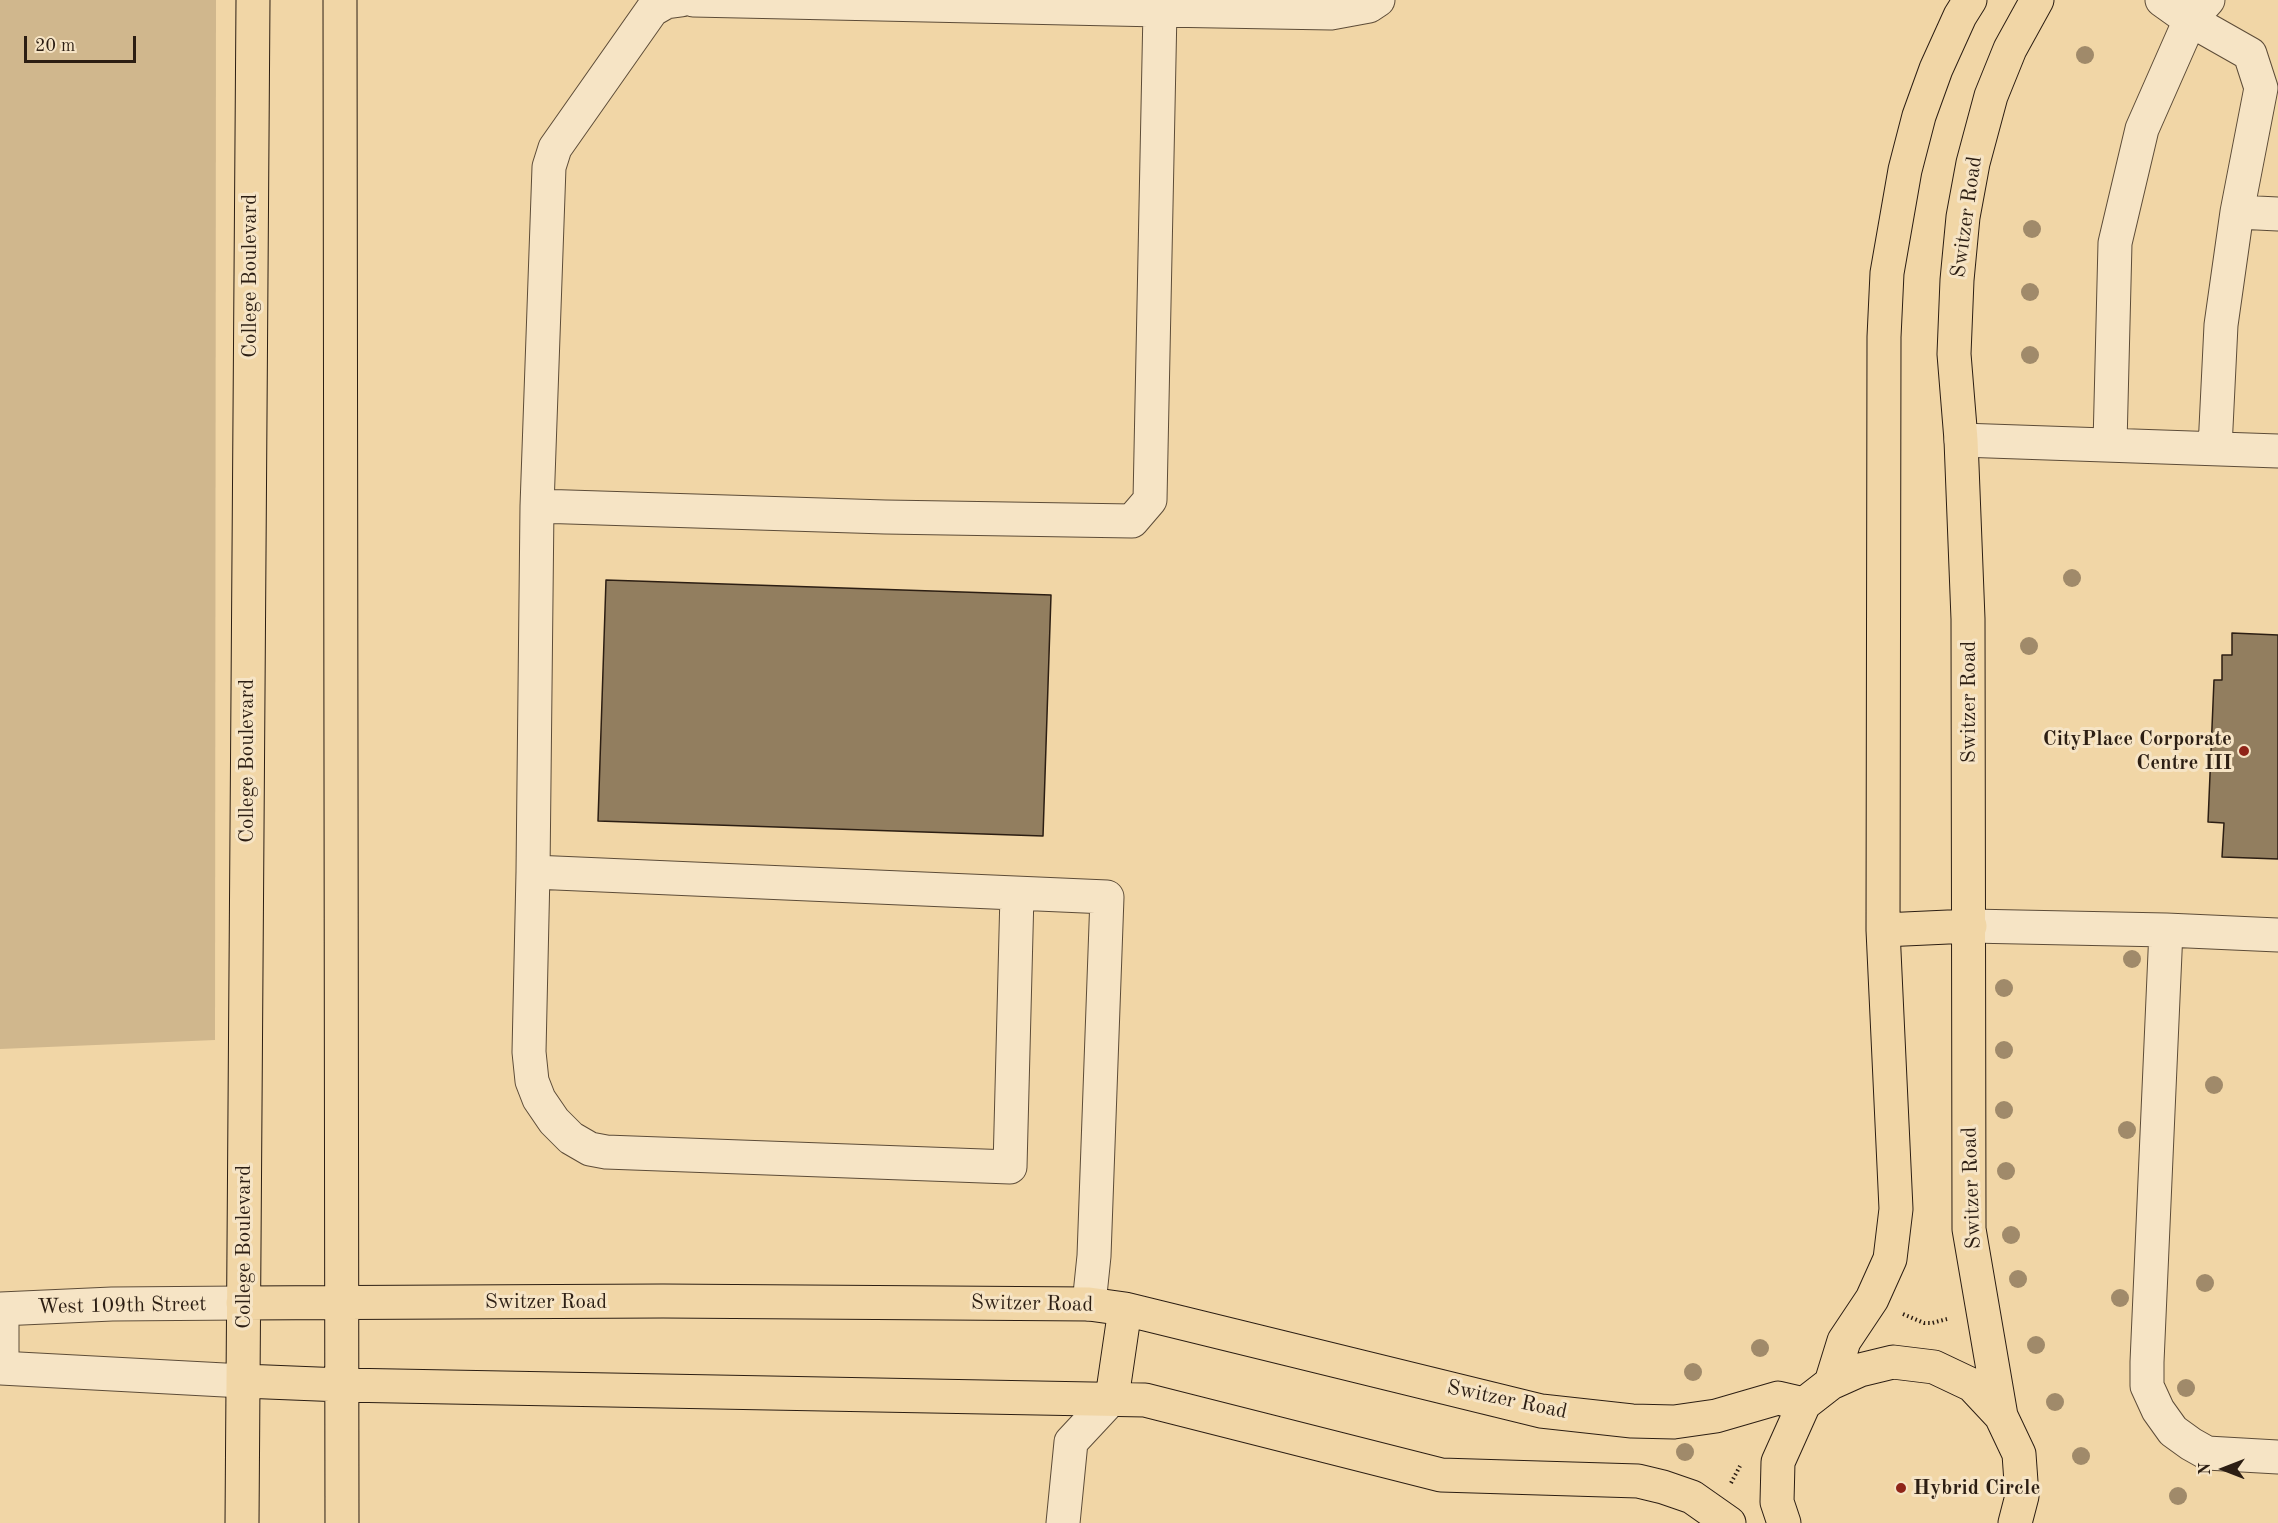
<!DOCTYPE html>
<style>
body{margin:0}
#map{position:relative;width:2278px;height:1523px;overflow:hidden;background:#f1d6a6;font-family:"Old Standard TT",serif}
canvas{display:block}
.north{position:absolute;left:2194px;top:1439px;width:60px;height:60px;-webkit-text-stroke:4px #f6e4c5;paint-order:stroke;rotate:270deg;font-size:16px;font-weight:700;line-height:24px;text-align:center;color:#2c1e13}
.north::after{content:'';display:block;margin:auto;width:21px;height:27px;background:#2c1e13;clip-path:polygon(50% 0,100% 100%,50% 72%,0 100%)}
.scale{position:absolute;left:24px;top:36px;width:112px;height:27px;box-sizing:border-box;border:3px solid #2c1e13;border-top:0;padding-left:8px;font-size:18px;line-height:21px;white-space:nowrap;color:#2c1e13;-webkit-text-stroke:4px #f6e4c5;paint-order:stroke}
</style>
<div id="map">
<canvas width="2278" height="1523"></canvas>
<div class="north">N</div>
<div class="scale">20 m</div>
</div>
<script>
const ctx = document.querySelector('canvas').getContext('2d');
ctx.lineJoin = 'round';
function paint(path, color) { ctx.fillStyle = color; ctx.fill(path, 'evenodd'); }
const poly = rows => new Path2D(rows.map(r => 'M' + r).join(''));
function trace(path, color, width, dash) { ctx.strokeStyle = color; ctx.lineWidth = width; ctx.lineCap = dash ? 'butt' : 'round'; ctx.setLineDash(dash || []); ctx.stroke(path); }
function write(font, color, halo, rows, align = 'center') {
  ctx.font = font + ' "Old Standard TT",serif'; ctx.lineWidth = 6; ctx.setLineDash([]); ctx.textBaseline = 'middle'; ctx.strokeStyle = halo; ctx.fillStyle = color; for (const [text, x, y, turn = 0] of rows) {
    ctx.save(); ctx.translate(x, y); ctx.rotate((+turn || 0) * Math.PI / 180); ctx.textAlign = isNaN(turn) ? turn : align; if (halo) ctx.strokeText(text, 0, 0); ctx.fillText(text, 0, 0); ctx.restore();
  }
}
const green = poly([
 [0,0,216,0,215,1040,0,1049]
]);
const building = poly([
 [606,580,1051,595,1043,836,598,821,606,580],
 [2232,633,2278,635,2278,859,2222,857,2224,823,2208,822,2214,680,2222,680,2222,655,2232,655,2232,633]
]);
const path = poly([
 [1903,1314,1924,1323,1932,1323,1947,1319],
 [1731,1483,1740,1466]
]);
const minor = poly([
 [693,0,1160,10],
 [2162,0,2190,20,2250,54,2261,88,2237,212,2221,325,2215,448],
 [2237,212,2278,214],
 [1961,440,2278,451],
 [2110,444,2115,243,2142,129,2190,20,2208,0],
 [537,506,549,167,555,148,652,10,666,2,681,0],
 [533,872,529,1052,532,1081,539,1099,554,1121,571,1138,590,1149,606,1152,1010,1167,1017,894],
 [1970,926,2166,930,2147,1362,2147,1386,2158,1410,2173,1431,2191,1444,2207,1453,2278,1457],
 [2166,930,2278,935],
 [1089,1304,1094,1256,1107,897,533,872,537,506,885,517,1132,521,1150,500,1160,10,1331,13,1369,6,1378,0],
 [0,1309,112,1304,243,1303],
 [0,1368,243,1381],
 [2,1368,2,1309],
 [1063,1523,1071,1442,1112,1398]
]);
const major = poly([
 [340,0,342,1523],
 [1883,930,1970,926],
 [243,1303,663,1301,1089,1304,1125,1309,1541,1411,1632,1421,1674,1422,1716,1416,1778,1398,1804,1404],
 [243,1381,342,1385,1145,1400,1441,1475,1638,1481,1663,1487,1692,1497,1729,1523],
 [1831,1383,1844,1341,1872,1299,1890,1259,1896,1209,1883,930,1884,337,1887,273,1905,170,1919,116,1936,69,1960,16,1970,0],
 [1112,1398,1125,1309],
 [2001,1416,1969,1229,1968,619,1961,440,1954,354,1957,280,1963,217,1973,163,1991,96,2010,49,2037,0],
 [242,1523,253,0],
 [1784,1523,1777,1502,1778,1462,1804,1404,1831,1383,1860,1370,1893,1362,1934,1367,1972,1385,2001,1416,2019,1454,2022,1496,2015,1523]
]);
const trees = [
 [2085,55],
 [2032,229],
 [2030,292],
 [2030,355],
 [2072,578],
 [2029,646],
 [2132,959],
 [2004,988],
 [2004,1050],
 [2214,1085],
 [2004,1110],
 [2127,1130],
 [2006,1171],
 [2011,1235],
 [2018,1279],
 [2205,1283],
 [2120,1298],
 [2036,1345],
 [1760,1348],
 [1693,1372],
 [2186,1388],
 [2055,1402],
 [1685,1452],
 [2081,1456],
 [2178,1496]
];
const markers = [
 [2244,751,6,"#8f2418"],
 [1901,1488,6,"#8f2418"]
];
const streetNames = [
 ["Switzer Road",1967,217,-82],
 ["College Boulevard",250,276,-90],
 ["Switzer Road",1969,702,-90],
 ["College Boulevard",247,761,-90],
 ["Switzer Road",1972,1188,-92],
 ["College Boulevard",244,1247,-90],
 ["Switzer Road",546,1302],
 ["Switzer Road",1032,1304,1],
 ["West 109th Street",122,1306,-1],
 ["Switzer Road",1507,1400,12]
];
const poiNames = [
 ["CityPlace Corporate",2232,739],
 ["Centre III",2232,763],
 ["Hybrid Circle",1913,1488,"left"]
];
paint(green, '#d0b78d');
paint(building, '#927e5f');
trace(building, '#2c1e13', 1.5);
trace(minor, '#5d4c38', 35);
trace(major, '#2c1e13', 35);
trace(path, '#2c1e13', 4, [1.5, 3]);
trace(minor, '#f6e4c5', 33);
trace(major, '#f1d6a6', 33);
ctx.fillStyle = '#a08a6a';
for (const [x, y] of trees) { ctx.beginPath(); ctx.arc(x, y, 9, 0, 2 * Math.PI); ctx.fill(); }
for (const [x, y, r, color] of markers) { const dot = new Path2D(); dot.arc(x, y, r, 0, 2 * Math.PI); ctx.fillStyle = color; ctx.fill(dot); trace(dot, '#f6e4c5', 2); }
write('21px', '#2c1e13', '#f6e4c5', streetNames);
write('bold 21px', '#2c1e13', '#f6e4c5', poiNames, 'right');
</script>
